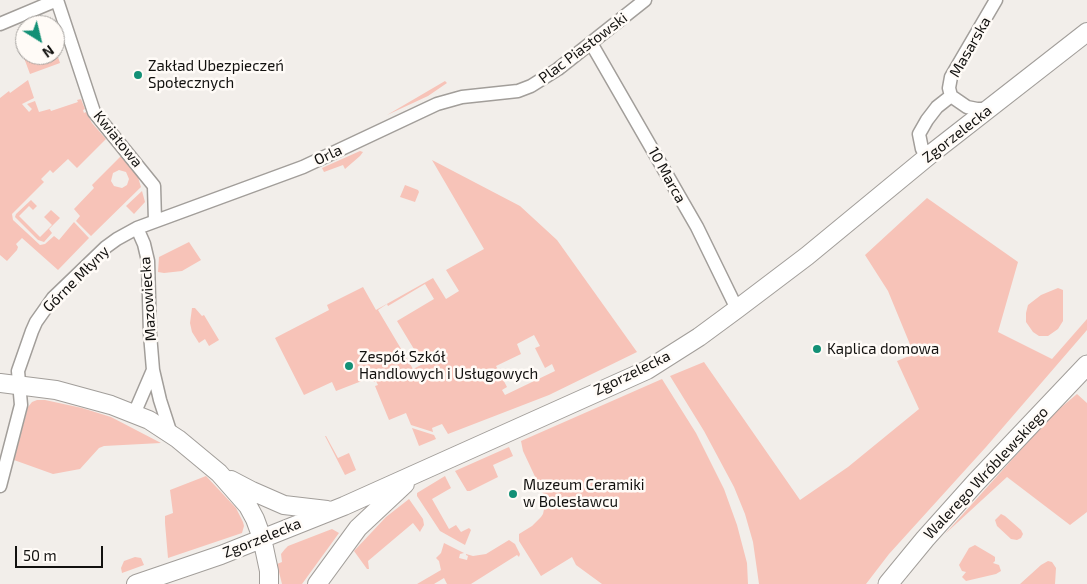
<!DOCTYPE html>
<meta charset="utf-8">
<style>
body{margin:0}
#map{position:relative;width:1087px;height:584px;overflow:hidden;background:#f2eeea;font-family:"Exo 2",sans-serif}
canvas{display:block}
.north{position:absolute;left:15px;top:15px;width:50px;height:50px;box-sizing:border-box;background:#fffbf7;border:1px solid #a09d9a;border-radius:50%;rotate:144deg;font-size:14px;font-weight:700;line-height:20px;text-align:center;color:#12110f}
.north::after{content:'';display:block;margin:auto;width:18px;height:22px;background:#139076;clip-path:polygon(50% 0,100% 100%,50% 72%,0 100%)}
.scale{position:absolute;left:15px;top:546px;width:88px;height:22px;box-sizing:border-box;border:2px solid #12110f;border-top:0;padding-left:6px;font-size:15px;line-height:18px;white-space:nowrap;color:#12110f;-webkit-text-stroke:4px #fffbf7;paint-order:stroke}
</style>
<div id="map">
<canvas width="1087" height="584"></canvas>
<div class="north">N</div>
<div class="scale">50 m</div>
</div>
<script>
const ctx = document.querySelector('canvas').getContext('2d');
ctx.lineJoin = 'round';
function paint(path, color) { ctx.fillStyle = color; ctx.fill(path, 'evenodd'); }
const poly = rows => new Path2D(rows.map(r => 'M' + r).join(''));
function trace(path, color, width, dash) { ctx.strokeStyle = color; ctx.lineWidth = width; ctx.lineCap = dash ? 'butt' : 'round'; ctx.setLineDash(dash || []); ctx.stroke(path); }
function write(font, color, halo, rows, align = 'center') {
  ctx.font = font + ' "Exo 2",sans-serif'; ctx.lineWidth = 5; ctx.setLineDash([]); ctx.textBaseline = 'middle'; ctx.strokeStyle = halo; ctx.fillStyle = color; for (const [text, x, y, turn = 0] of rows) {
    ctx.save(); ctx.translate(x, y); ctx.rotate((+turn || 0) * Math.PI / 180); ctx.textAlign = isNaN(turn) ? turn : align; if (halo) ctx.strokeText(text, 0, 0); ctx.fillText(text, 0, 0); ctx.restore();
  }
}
const green = poly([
 [21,37,25,49,25,55,55,55,55,48,60,63,30,74,17,39],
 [28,80,34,98,22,104,29,112,32,109,27,104,35,101,39,112,50,109,51,111,78,102,77,100,81,99,85,109,83,110,84,113,86,112,92,123,106,139,77,168,68,159,53,173,50,170,41,179,44,182,12,214,13,220,40,245,45,244,54,236,59,240,74,222,89,238,58,270,22,238,16,244,18,247,17,250,7,261,0,255,0,98,9,91,10,93],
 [445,81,447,83,428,96,387,115],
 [360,151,363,152,360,156,345,169,343,165,324,172,322,168],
 [121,156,137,174,141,187,91,236,76,221,80,216,74,209,94,188,92,185],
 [119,170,126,172,129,179,127,185,122,188,114,186,111,181,113,173],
 [432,160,520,206,557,240,637,352,549,395,448,434,442,424,432,428,433,432,411,425,406,413,389,420,375,386,378,385,376,381,374,382,372,377,336,391,332,382,304,395,275,338,329,310,327,305,363,287,376,310,433,278,446,299,459,291,446,270,484,249],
 [425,284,434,299,397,321,423,364,413,369,378,310,387,304,388,306],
 [534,335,540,346,535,348,545,368,552,364,555,371,505,395,502,390,507,387,496,366,521,354,517,344],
 [405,185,418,190,419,192,415,202,400,197],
 [142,191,145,202,134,214,126,206],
 [927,198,1018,262,998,332,1052,359,1087,319,1087,330,986,447,889,554,866,584,759,584,753,542,745,514,734,487,704,431,670,376,704,362,800,500,848,467,919,409,897,361,914,354,888,291,865,255],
 [31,200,37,206,33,210,29,206,19,216,40,237,52,225,44,217,51,210,60,218,49,229,52,233,44,242,38,240,15,217,16,214],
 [189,242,201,260,182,271,164,273,158,272,159,257],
 [1058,288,1063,290,1063,321,1058,329,1048,336,1039,336,1033,332,1026,322,1026,313,1028,305,1041,295],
 [192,308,195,308,202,316,204,315,219,340,209,346,205,339,199,343,192,332,190,323],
 [662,379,696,433,724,489,737,525,747,563,748,584,602,584,576,565,572,557,541,576,519,541,519,534,532,526,541,517,543,514,546,500,523,451,521,441],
 [1077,394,1087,403,1087,512,1070,525,1007,477,945,534,1053,414],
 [37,400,45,400,82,408,111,417,161,443,104,446,99,448,80,469,53,474,14,460,28,407,32,402],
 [412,428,434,435,436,439,419,446],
 [325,436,326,436,338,458,349,453,356,470,345,475],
 [509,447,513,456,493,465,498,477,470,491,467,491,455,471],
 [206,476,236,508,243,522,244,526,242,533,168,558,165,523,165,516,173,513,170,490],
 [445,476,451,488,432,499,449,529,456,525,461,532,469,528,471,530,465,545,440,531,417,496,417,493],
 [409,499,423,519,424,525,421,530,420,532,413,523,368,561,369,569,367,569,354,551,386,517],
 [1001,514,1005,516,1021,530,1023,534,1021,538,1017,540,1011,539,997,526,995,520],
 [332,529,339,533,302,584,282,584,277,564,282,562,281,554,285,549,288,546],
 [509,540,515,544,520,554,519,557,517,555,471,584,447,584,444,578,434,584,417,584,441,570,439,561,436,558,441,553,444,543,464,553,460,554,459,558,467,560,468,556,466,555,466,554,473,556,486,554],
 [975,545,992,555,995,557,995,561,993,563,999,565,1001,571,996,574,966,581,962,577,966,572,962,571,959,565,969,548],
 [135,557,141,558,144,565,122,573,121,568,124,561],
 [1048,561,1052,562,1056,568,1055,584,1020,584,1041,565]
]);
const street = poly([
 [57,0,94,112,154,186,155,221],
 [0,24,57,0],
 [591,43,697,227,737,309],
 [951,96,967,107,977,109,989,109],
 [932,153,922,149,919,134,927,120,937,107,951,96,949,88,951,77,996,0],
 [137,228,144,244,148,261,150,334,153,370,160,400,171,434],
 [134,414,153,370],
 [0,486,21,405,18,371,32,331,36,322,53,298,106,247,117,239,137,228,303,167,437,104,462,97,518,91,531,86,558,69,645,0]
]);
const secondary = poly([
 [0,383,56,390,111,405,149,420,178,439,219,473,248,506,255,519,262,538,269,571,269,584],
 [231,480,252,491,284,505,327,510],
 [136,584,221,555,344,506,647,370,699,337,737,309,807,256,932,153,1087,32],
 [317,584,358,528,405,484]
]);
const primary = poly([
 [888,584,925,539,976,482,1087,365]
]);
const markers = [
 [138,75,5,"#139076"],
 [817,349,5,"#139076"],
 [349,366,5,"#139076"],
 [513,494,5,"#139076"]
];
const streetNames = [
 ["Masarska",970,47,-60],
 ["Plac Piastowski",583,48,-37],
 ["Zgorzelecka",957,134,-38],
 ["Kwiatowa",118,139,51],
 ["Orla",328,155,-25],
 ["10 Marca",667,175,61],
 ["Górne Młyny",76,279,-45],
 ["Mazowiecka",148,299,-94],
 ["Zgorzelecka",632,373,-26],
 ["Walerego Wróblewskiego",986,473,-47],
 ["Zgorzelecka",262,538,-22]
];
const poiNames = [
 ["Zakład Ubezpieczeń",148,66],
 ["Społecznych",148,83],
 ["Kaplica domowa",827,349],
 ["Zespół Szkół",359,357],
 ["Handlowych i Usługowych",359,374],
 ["Muzeum Ceramiki",523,485],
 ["w Bolesławcu",523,502]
];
paint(green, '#f7c3b8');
trace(street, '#a29e9a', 15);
trace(secondary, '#a29e9a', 20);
trace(primary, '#a29e9a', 21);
trace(street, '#fff', 12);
trace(secondary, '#fff', 18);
trace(primary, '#fff', 19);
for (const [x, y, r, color] of markers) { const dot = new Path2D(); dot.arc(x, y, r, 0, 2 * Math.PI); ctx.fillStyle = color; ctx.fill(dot); trace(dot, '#fffbf7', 2); }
write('15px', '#12110f', '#fffbf7', streetNames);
write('15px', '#12110f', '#fffbf7', poiNames, 'left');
</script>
